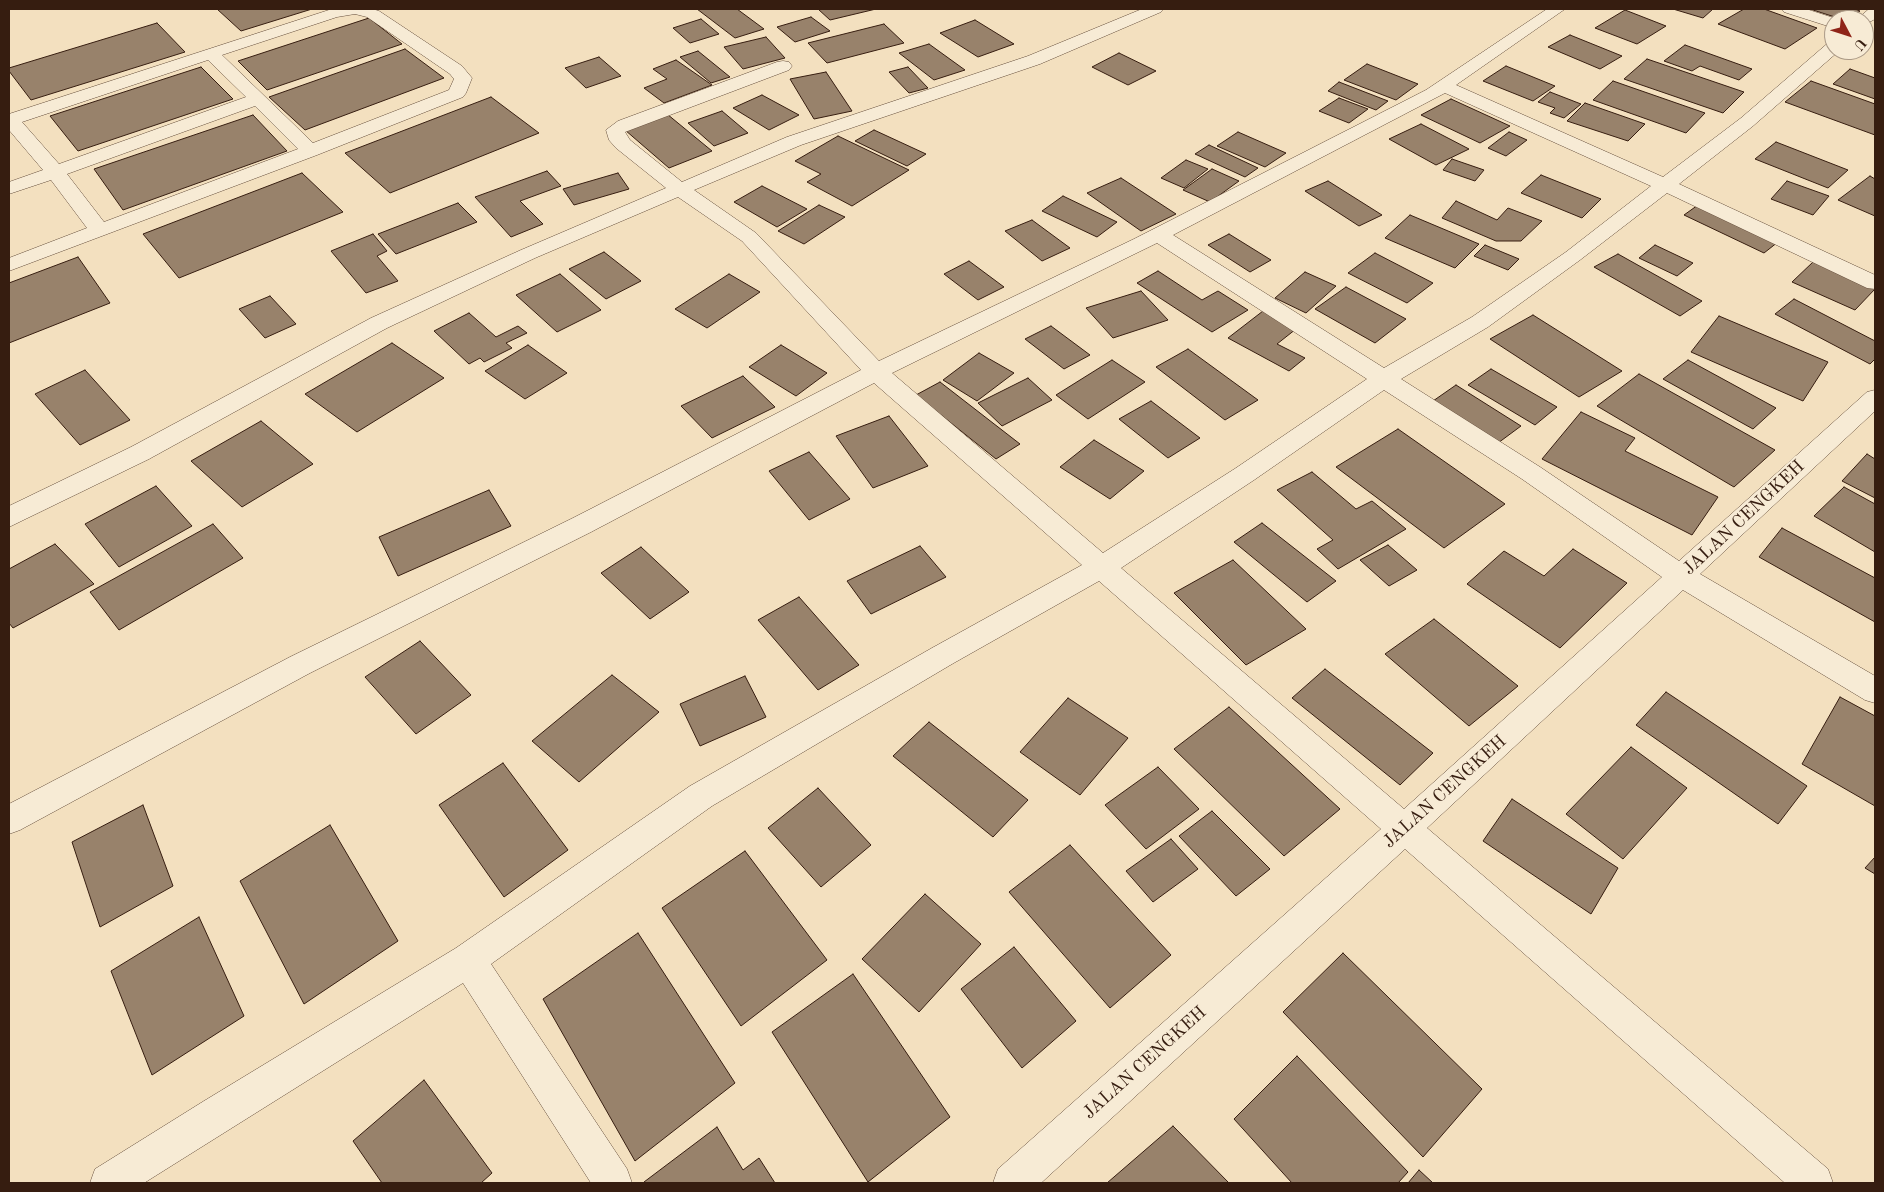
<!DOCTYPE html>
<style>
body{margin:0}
#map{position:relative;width:1884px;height:1192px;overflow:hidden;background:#f3e0bf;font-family:"Old Standard TT",serif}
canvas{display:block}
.frame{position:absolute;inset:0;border:10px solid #361d10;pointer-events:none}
.north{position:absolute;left:1824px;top:10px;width:50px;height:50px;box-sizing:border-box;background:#f7ebd5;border:1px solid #aa9986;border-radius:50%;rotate:130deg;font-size:14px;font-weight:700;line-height:20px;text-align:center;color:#361d10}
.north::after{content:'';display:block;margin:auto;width:18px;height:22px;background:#8f2418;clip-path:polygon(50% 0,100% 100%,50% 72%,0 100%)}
</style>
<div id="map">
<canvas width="1884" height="1192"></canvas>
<div class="frame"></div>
<div class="north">U</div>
</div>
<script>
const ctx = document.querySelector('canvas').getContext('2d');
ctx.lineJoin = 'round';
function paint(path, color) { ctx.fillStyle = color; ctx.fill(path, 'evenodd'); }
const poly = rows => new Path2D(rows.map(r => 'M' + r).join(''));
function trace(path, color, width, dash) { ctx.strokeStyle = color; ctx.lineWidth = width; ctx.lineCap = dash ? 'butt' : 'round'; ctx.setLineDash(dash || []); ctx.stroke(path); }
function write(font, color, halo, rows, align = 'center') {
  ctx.font = font + ' "Old Standard TT",serif'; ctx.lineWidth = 4.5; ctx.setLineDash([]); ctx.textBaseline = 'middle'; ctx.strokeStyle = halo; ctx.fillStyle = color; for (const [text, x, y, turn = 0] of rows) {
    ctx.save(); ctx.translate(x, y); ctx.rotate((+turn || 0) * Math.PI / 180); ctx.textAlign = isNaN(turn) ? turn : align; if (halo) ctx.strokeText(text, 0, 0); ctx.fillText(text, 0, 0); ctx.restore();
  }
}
const building = poly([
 [217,9,312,9,241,31,217,9],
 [697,9,737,9,764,29,735,38,697,9],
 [818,9,876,9,830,20,818,9],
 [1673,9,1713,9,1703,18,1673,9],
 [1744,9,1764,9,1817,28,1785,49,1718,24,1744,9],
 [1810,9,1855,9,1860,11,1848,20,1844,20,1810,9],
 [1625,10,1666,26,1637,44,1595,28,1625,10],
 [811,17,830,31,795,42,777,27,811,17],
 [369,18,402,44,267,90,238,61,369,18],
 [701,19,719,34,690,43,673,28,701,19],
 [975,20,1014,44,978,57,940,33,975,20],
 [157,23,185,52,31,100,9,71,9,68,157,23],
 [884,24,904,43,827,63,808,43,884,24],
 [1570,35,1622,56,1600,69,1548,47,1570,35],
 [766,37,785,58,743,69,724,47,766,37],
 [929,44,965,70,934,80,899,53,929,44],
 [1685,45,1752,69,1739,80,1700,66,1692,71,1664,61,1685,45],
 [405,49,444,78,305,130,269,97,405,49],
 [698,51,730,77,711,83,680,57,698,51],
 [1119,53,1156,71,1128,85,1092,67,1119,53],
 [599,57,621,76,586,88,565,68,599,57],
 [1647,59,1744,92,1723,113,1624,79,1647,59],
 [676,60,712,85,664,103,644,88,667,79,653,69,676,60],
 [1367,64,1418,84,1396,100,1344,80,1367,64],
 [1506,66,1555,86,1533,101,1483,81,1506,66],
 [201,67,233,99,78,151,50,116,201,67],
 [908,67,928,88,909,93,889,72,908,67],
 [1850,69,1875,78,1875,99,1833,84,1850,69],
 [826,72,852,111,814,119,790,79,826,72],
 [1613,81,1705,113,1686,133,1593,100,1613,81],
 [1811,81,1875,104,1875,135,1785,102,1811,81],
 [1339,82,1388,101,1376,110,1328,91,1339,82],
 [1550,92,1581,104,1564,118,1550,113,1555,108,1538,102,1550,92],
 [762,95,799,115,769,130,733,108,762,95],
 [491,97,539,133,390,193,345,153,491,97],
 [1339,98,1368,109,1349,123,1319,111,1339,98],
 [1451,99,1510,126,1480,143,1421,115,1451,99],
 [1585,103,1645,124,1628,141,1567,121,1585,103],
 [722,111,748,133,714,146,688,123,722,111],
 [667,114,712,151,669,168,625,130,667,114],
 [253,115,287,151,123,210,94,169,253,115],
 [1421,124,1469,149,1436,165,1389,139,1421,124],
 [874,130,926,154,907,166,855,141,874,130],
 [1238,132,1286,153,1265,167,1217,146,1238,132],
 [1509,132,1527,140,1506,156,1488,148,1509,132],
 [838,136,909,170,852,206,807,182,821,174,795,161,838,136],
 [1776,142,1848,170,1828,188,1755,159,1776,142],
 [1209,145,1258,168,1245,177,1195,154,1209,145],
 [1452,159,1484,170,1475,181,1443,170,1452,159],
 [1186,160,1208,169,1184,188,1161,178,1186,160],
 [1212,169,1239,181,1210,202,1183,190,1212,169],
 [547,171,561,186,520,201,543,224,511,237,475,197,547,171],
 [302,173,343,212,179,278,143,234,302,173],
 [618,173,629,189,574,205,563,189,618,173],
 [1541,175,1601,199,1582,218,1521,193,1541,175],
 [1870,176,1875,179,1875,216,1838,200,1870,176],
 [1121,178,1176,214,1141,231,1087,193,1121,178],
 [1328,181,1382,215,1359,226,1305,191,1328,181],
 [1787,181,1829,196,1813,215,1771,199,1787,181],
 [762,186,807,209,777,227,734,202,762,186],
 [1063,196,1117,222,1097,237,1042,211,1063,196],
 [1456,201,1497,220,1508,208,1542,221,1521,241,1496,241,1442,218,1456,201],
 [458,203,477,222,396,254,378,234,458,203],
 [819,205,845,217,804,244,778,231,819,205],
 [1698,205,1778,242,1764,253,1684,215,1698,205],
 [1410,215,1479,244,1455,268,1385,238,1410,215],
 [1032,220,1070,248,1042,261,1005,231,1032,220],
 [373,234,387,251,377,256,398,281,366,293,331,251,373,234],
 [1229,234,1271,260,1250,272,1208,245,1229,234],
 [1485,245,1519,259,1508,270,1474,256,1485,245],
 [1655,245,1693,263,1677,276,1639,258,1655,245],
 [604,252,641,281,606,299,569,269,604,252],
 [1375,253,1433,283,1407,303,1348,273,1375,253],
 [1618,254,1702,301,1680,316,1594,267,1618,254],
 [78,257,110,303,9,343,9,283,78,257],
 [969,261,1004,287,978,300,944,274,969,261],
 [1813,262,1875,289,1855,310,1792,282,1813,262],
 [1158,271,1202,300,1218,291,1248,310,1212,332,1137,283,1158,271],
 [1305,272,1336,286,1306,313,1275,298,1305,272],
 [560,274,601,310,557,332,516,295,560,274],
 [729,274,760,292,707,328,675,309,729,274],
 [1346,287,1406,319,1375,343,1315,309,1346,287],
 [1141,291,1168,320,1113,338,1086,308,1141,291],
 [270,296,296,324,265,338,239,309,270,296],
 [1794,299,1875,341,1875,359,1870,364,1775,314,1794,299],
 [1263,311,1296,329,1277,344,1305,358,1289,371,1228,338,1263,311],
 [469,313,496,337,518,326,527,333,506,343,512,348,484,362,480,358,469,364,434,331,469,313],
 [1533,315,1622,371,1579,397,1490,339,1533,315],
 [1719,316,1828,362,1803,401,1691,352,1719,316],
 [1051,326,1090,355,1064,369,1025,339,1051,326],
 [392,343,444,378,357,432,305,394,392,343],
 [528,345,567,373,525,399,485,371,528,345],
 [781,345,827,373,796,396,749,367,781,345],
 [1188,349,1258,400,1225,420,1156,367,1188,349],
 [979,353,1014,373,977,401,943,380,979,353],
 [1112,360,1145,382,1088,419,1056,395,1112,360],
 [1688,360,1776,408,1753,429,1663,379,1688,360],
 [1491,369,1557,407,1535,425,1468,385,1491,369],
 [85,370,130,420,80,445,35,394,85,370],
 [1639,374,1775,450,1734,487,1597,406,1639,374],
 [743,376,775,407,712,438,681,406,743,376],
 [1028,378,1052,400,1002,426,978,403,1028,378],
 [940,382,1020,444,996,459,916,395,940,382],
 [1456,385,1521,426,1498,443,1433,401,1456,385],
 [1151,401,1200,438,1168,458,1119,419,1151,401],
 [1581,412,1635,438,1625,451,1718,497,1692,535,1542,459,1581,412],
 [889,416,928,466,873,488,836,436,889,416],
 [261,421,313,464,242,507,191,461,261,421],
 [1398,429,1505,504,1444,548,1336,467,1398,429],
 [1094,440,1144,471,1110,499,1060,467,1094,440],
 [809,452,850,499,809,520,769,471,809,452],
 [1867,454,1875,459,1875,498,1842,481,1867,454],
 [1312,472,1356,509,1372,501,1406,529,1338,569,1317,549,1333,540,1277,490,1312,472],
 [156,486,192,526,119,567,85,524,156,486],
 [1844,487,1875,504,1875,552,1814,516,1844,487],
 [489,490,511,526,398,576,379,537,489,490],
 [1262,523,1336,581,1307,602,1234,542,1262,523],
 [213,524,243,558,119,630,90,592,213,524],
 [1782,528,1875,578,1875,622,1759,557,1782,528],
 [55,544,94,584,13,628,9,623,9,569,55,544],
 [1388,545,1417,570,1389,586,1360,560,1388,545],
 [920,546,946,577,871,614,847,581,920,546],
 [641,547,689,592,650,619,601,573,641,547],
 [1573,549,1627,583,1560,648,1467,584,1504,551,1544,576,1573,549],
 [1233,560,1306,629,1246,665,1174,593,1233,560],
 [799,597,859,665,818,690,758,620,799,597],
 [1434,619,1518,686,1469,726,1385,654,1434,619],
 [420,641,471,695,416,734,365,677,420,641],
 [1325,669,1433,753,1400,785,1292,698,1325,669],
 [612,675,659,712,579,782,532,741,612,675],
 [745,676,766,717,700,746,680,704,745,676],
 [1666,692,1807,786,1778,824,1636,725,1666,692],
 [1840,697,1875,716,1875,806,1802,764,1840,697],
 [1068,698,1128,738,1080,795,1020,752,1068,698],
 [1229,707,1340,809,1284,856,1174,749,1229,707],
 [929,722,1028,800,993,837,893,756,929,722],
 [1631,747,1687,788,1623,859,1566,814,1631,747],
 [503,763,568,850,504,897,439,805,503,763],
 [1158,767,1199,809,1146,849,1105,805,1158,767],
 [818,788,871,845,821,887,768,828,818,788],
 [1512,799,1618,868,1591,914,1483,841,1512,799],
 [143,805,173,886,100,927,72,842,143,805],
 [1212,811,1270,869,1236,896,1179,836,1212,811],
 [330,825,398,941,304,1004,240,881,330,825],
 [1171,839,1198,869,1153,902,1126,871,1171,839],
 [1070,845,1171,955,1110,1008,1009,892,1070,845],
 [745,851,827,960,741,1026,662,908,745,851],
 [1875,857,1875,874,1865,868,1875,857],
 [925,894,981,944,919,1012,862,959,925,894],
 [199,917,244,1016,152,1075,111,971,199,917],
 [638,933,735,1083,635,1161,543,999,638,933],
 [1014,947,1076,1021,1022,1068,961,989,1014,947],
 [1343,953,1482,1089,1423,1157,1283,1012,1343,953],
 [853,974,950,1117,868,1182,772,1032,853,974],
 [1297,1056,1408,1172,1398,1183,1292,1183,1234,1119,1297,1056],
 [424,1080,492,1173,481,1183,382,1183,353,1141,424,1080],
 [1173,1126,1229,1183,1107,1183,1173,1126],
 [717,1127,743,1170,759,1158,775,1183,644,1183,644,1182,717,1127],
 [1419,1170,1433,1183,1408,1183,1419,1170]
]);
const street = poly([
 [332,9,372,9,379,11,462,66,472,78,466,93,463,97,317,155,9,271,9,258,87,228,51,180,9,194,9,182,43,170,9,130,9,114,332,9],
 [355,14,367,17,450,74,454,79,449,90,313,143,222,55,337,17,355,14],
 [208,60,246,97,59,164,22,122,208,60],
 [255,106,298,149,104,222,67,174,255,106],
 [1142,9,1163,9,1161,12,1040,64,801,145,694,190,756,233,879,361,1134,239,1426,90,1547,9,1565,9,1456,85,1663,177,1741,118,1828,43,1834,42,1834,50,1840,50,1753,126,1679,184,1875,275,1875,289,1867,288,1667,193,1580,260,1488,327,1401,379,1540,467,1679,561,1867,392,1875,390,1875,411,1700,574,1875,676,1875,703,1865,700,1683,590,1427,828,1828,1169,1833,1183,1785,1183,1405,849,1041,1183,993,1183,998,1169,1381,829,1099,581,952,664,712,806,491,964,627,1169,632,1183,591,1183,463,983,144,1183,90,1183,95,1169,204,1101,456,948,690,786,932,648,1082,565,874,383,591,532,310,673,20,830,9,834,9,804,290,657,573,518,861,370,742,241,678,197,535,258,387,328,149,459,9,527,9,506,131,447,371,318,521,250,666,188,616,148,609,140,606,130,618,121,777,62,783,61,789,62,792,66,789,70,625,132,630,140,682,182,787,137,1028,56,1142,9],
 [1445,93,1651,186,1566,252,1472,317,1384,368,1173,235,1445,93],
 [1157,243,1367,379,1236,468,1103,553,892,373,1157,243],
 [1384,390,1522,479,1662,577,1404,809,1121,568,1254,480,1384,390],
 [1782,9,1806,9,1840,20,1834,20,1834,28,1784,12,1782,9],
 [1869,9,1875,9,1875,19,1864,25,1864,20,1856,20,1869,9]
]);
const streetNames = [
 ["JALAN CENGKEH",1744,518,-43],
 ["JALAN CENGKEH",1445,792,-42],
 ["JALAN CENGKEH",1145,1063,-42]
];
paint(building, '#98826b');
trace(building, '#361d10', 1);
trace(street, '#654e3c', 1);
paint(street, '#f7ebd5');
write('18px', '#361d10', '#f7ebd5', streetNames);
</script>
